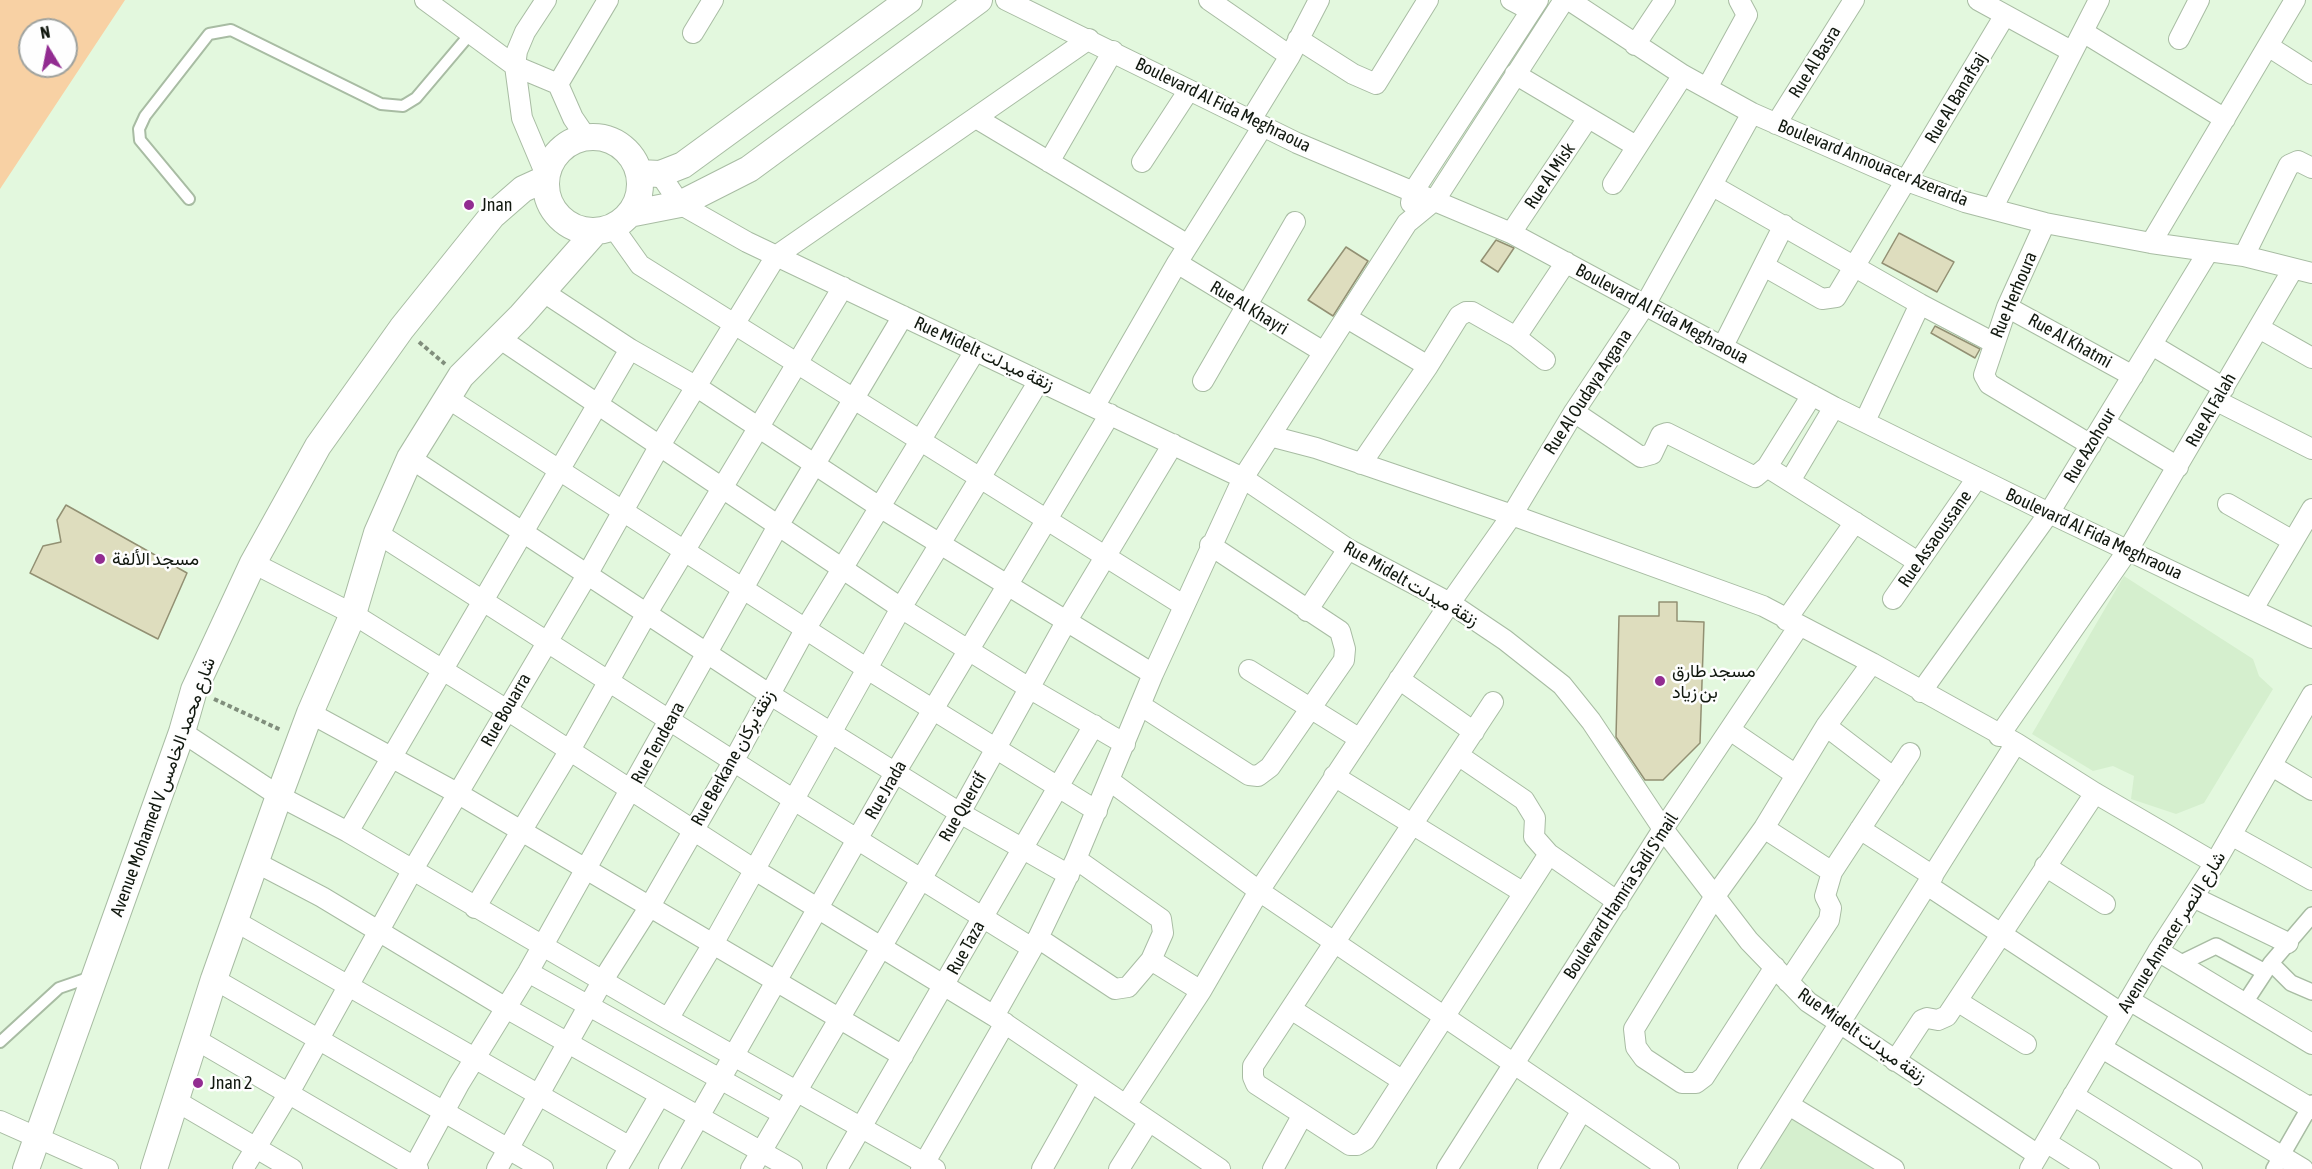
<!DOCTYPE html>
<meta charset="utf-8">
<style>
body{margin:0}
#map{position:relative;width:2312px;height:1169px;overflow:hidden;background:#e3f8de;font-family:"Asap Condensed",sans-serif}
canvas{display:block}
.north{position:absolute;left:18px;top:18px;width:60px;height:60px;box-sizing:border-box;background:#fefefe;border:2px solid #9fa29e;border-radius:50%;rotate:350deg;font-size:16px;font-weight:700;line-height:24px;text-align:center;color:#11180f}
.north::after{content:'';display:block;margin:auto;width:21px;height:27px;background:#922c91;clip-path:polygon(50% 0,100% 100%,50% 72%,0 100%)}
</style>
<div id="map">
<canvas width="2312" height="1169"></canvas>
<div class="north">N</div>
</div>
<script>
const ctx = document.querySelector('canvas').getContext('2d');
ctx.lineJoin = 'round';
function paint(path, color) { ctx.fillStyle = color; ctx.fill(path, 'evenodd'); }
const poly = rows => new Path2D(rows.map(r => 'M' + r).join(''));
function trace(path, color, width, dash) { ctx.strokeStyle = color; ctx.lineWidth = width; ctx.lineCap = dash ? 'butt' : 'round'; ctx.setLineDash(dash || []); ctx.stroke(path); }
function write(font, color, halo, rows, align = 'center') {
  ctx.font = font + ' "Asap Condensed",Vazirmatn,sans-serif'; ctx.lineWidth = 5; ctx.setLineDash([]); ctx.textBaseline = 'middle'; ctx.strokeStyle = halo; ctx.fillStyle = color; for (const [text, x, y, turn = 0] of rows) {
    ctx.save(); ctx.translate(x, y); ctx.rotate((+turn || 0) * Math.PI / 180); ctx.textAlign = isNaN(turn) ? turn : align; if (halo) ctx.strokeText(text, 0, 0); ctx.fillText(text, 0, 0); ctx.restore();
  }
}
const built = poly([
 [2124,576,2253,659,2259,676,2273,689,2204,803,2176,814,2131,799,2134,776,2113,766,2093,771,2032,734],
 [1794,1112,1882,1169,1760,1169]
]);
const green = poly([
 [0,0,125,0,0,189],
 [30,30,66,30,66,66,30,66]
]);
const building = poly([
 [1899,233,1954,262,1937,292,1882,263,1899,233],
 [1496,240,1514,248,1498,272,1481,261,1496,240],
 [1346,247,1368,261,1333,316,1308,300,1346,247],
 [1935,326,1980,349,1975,358,1931,333,1935,326],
 [66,505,187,573,158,639,30,573,43,546,61,542,57,520,66,505],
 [1659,602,1677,602,1677,621,1704,622,1700,743,1663,780,1645,780,1616,737,1619,616,1659,616,1659,602]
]);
const path = poly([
 [419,342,445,364],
 [214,699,281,730]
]);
const service = poly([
 [189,199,140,140,139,129,145,116,209,34,231,30,381,104,403,106,416,98,471,33],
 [0,1042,59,988,91,977]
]);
const pedestrian = poly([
 [2271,963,2291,983,2312,992],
 [2179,964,2216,946,2265,972],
 [2244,1004,2271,963,2312,915],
 [2274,1169,2312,1103]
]);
const minor = poly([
 [425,0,515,66,558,84,573,118,586,137],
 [546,0,525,32,517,51,515,66,522,118,546,175],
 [1006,0,1297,143,1511,233,1834,407,2049,513,2312,638],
 [1209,0,1290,56],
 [1511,0,1530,10],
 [1569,0,1683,75,1752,113,1907,181,1965,202,2045,223,2151,243,2244,256,2312,273],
 [1978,0,2071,51],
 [2083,32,2225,119],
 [693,33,713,0],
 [1298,39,1353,74,1376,84,1428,0],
 [2179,39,2199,0],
 [1635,45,1665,0],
 [2268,46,2312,74],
 [1515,74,1636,146],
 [558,84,608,0],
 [1707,88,1747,15,1739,0],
 [976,118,1188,245],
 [1252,118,1290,56,1319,0],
 [1776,124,1854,0],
 [1049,162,1113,51],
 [1142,162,1189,90],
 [660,174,680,204,747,242,1243,478,1348,549,1450,603,1505,640,1562,685,1591,721,1663,829,1749,941,1808,1002,2038,1155],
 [1613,184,1683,75],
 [1713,186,1920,304,1994,343],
 [1411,203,1413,192,1538,0],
 [1992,209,2099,0],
 [2045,223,2007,307,1984,375,1989,384,2091,445],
 [613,227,640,265,1183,605],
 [1511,233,1588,118],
 [2151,243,2295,0],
 [2244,256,2289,165,2298,161,2312,168],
 [1177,263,1322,351],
 [1764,266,1822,299,1836,297,2005,15],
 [542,291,630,349,697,387,878,506,1153,674],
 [2007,307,2133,376],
 [1347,318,1428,366],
 [2259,328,2312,358],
 [1516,337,1566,262],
 [499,338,901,608,1029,688,1125,744],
 [2152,345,2224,388],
 [1723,346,1784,225],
 [1203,381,1295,222],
 [446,397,869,670,1097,811],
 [2217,401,2312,449],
 [1094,407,1177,263,1263,126],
 [1574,412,1641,457,1652,454,1661,435,1667,433,1755,477,1767,467,1812,395],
 [1865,421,1920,304],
 [2105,423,2178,467],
 [1270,436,1316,448,1512,515,1763,606,1872,663,2016,743,2095,793,2215,863],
 [410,458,769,694,960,813,1069,875],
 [1361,464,1428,366,1459,316,1466,312,1472,312,1516,337,1545,360],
 [1767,467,1918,562],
 [1790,481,1834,407],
 [2228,504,2293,541],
 [377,533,794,800,1032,948],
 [253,563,353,614,507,710,755,870,994,1016,1220,1169],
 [1893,599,1977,478],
 [2253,609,2312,509],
 [1307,611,1348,549],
 [1786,620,1855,522],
 [1249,670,1360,739],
 [1399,679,1474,732],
 [1921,692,2049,513,2208,252],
 [1493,702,1253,1066,1253,1077,1256,1084,1350,1145,1357,1145,1365,1140,1549,854],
 [1140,705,1249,775,1258,776,1270,767,1344,660,1345,649,1340,631,1210,545],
 [310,713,457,793,903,1056],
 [1826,726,1894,778],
 [1730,730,1796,775],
 [182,732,279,796,348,832,668,1019,935,1169],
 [1999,736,2128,550,2293,269],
 [1458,755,1524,800,1535,818,1534,837,1549,854,1618,902],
 [2272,766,2312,790],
 [1334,776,1524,893],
 [1110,781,1259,891,1669,1169],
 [1764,828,1832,872],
 [1860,829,1933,876],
 [348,832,630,349],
 [2231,835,2312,880],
 [257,863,322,897,506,1008,792,1169],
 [2045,866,2105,904],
 [1927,885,2121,1013],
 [2193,897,2288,943],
 [475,908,570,750,647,613,843,287],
 [235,921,630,1147],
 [1038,938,1115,989,1128,987,1151,960,1163,933,1161,919,1076,859],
 [2158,951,2312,1044],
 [1151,960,1201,991],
 [1775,967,1704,1077,1696,1083,1682,1083,1644,1058,1636,1047,1634,1029,1715,896,1764,828,1826,726,1872,663],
 [528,972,783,1114],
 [214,979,543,1169],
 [1788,982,1829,920,1831,908,1825,896,1832,872,1910,753],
 [2129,1000,2312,1109],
 [1957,1001,2026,1044],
 [1291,1009,1403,1081],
 [994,1016,1038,938,1076,859,1153,674,1243,478,1407,223,1435,200,1564,0],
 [668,1019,713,944,901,608,1039,381],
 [195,1039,418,1169],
 [2102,1048,2303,1169],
 [1895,1061,1922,1020,1927,1018,1938,1020,1947,1016,2095,793],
 [2073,1095,2192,1169],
 [176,1101,292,1169],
 [1126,1105,1201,991,1259,891,1450,603,1512,515,1574,412,1645,305,1752,113],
 [1789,1105,1894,1169],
 [0,1121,108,1169],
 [2046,1142,2089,1169],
 [243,1169,289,1093,412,871,587,575,659,447,776,256,1089,39],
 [413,1169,459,1084,528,972,778,526,903,316],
 [497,1169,603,980,650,906,733,762,806,628,975,351],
 [617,1169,660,1095],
 [669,1169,895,773,1110,414],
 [751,1169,960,813,1066,622,1173,444],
 [837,1169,1094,725],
 [921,1169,1005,1023],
 [1042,1169,1091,1082],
 [1119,1169,1149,1121],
 [1273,1169,1302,1116],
 [1447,1169,1663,829,1799,626],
 [1548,1169,1582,1110],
 [1748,1169,2016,743],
 [2030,1169,2158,951,2215,863,2312,695]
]);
const tertiary = poly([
 '546 184a47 47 0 1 1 94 0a47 47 0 1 1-94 0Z',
 [639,173,660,174,683,165,909,0],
 [629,214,680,204,749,169,979,0],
 [26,1169,182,732,194,690,253,563,318,446,402,328,492,216,523,189,545,179],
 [154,1169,214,979,279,796,310,713,353,614,377,533,410,458,461,376,520,317,596,231]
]);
const markers = [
 [469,205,6,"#922c91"],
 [100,559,6,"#922c91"],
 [1660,681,6,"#922c91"],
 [198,1083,6,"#922c91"]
];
const streetNames = [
 ["Rue Al Basra",1815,62,-58],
 ["Rue Al Banafsaj",1956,98,-59],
 ["Boulevard Al Fida Meghraoua",1223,105,26],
 ["Boulevard Annouacer Azerarda",1873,163,22],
 ["Rue Al Misk",1550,176,-56],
 ["Rue Herhoura",2014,295,-67],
 ["Rue Al Khayri",1249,308,31],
 ["Boulevard Al Fida Meghraoua",1662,314,28],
 ["Rue Al Khatmi",2070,341,29],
 ["Rue Midelt زنقة ميدلت",984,354,25],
 ["Rue Al Oudaya Argana",1588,392,-57],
 ["Rue Al Falah",2211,410,-60],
 ["Rue Azohour",2090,446,-59],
 ["Boulevard Al Fida Meghraoua",2094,534,25],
 ["Rue Assaoussane",1935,539,-55],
 ["Rue Midelt زنقة ميدلت",1411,584,30],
 ["Rue Bouarra",506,710,-60],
 ["Rue Tendeara",658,743,-61],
 ["Rue Berkane زنقة بركان",733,758,-61],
 ["Avenue Mohamed V شارع محمد الخامس",163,787,-70],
 ["Rue Jrada",886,790,-60],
 ["Rue Quercif",963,807,-60],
 ["Boulevard Hamria Sadi S'mail",1621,896,-57],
 ["Avenue Annacer شارع النصر",2172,932,-58],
 ["Rue Taza",966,948,-61],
 ["Rue Midelt زنقة ميدلت",1862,1036,35]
];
const poiNames = [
 ["Jnan",481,205],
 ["مسجد الألفة",112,559],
 ["مسجد طارق",1672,671],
 ["بن زياد",1672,692],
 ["Jnan 2",210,1083]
];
paint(built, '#d5efce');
paint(green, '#f8d1a4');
paint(building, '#deddbe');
trace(building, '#929073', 1.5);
trace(service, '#a8bca3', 14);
trace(pedestrian, '#a8bca3', 18);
trace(minor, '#a8bca3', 22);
trace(tertiary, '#a8bca3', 28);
trace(path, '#808e7c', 4, [4.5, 3]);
trace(service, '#fff', 10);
trace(pedestrian, '#fff', 15);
trace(minor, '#fff', 20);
trace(tertiary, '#fff', 26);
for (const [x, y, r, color] of markers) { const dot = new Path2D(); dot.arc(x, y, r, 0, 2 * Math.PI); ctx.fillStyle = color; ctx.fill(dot); trace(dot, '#fefefe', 2); }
write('18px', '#11180f', '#fefefe', streetNames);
write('18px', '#11180f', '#fefefe', poiNames, 'left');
</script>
